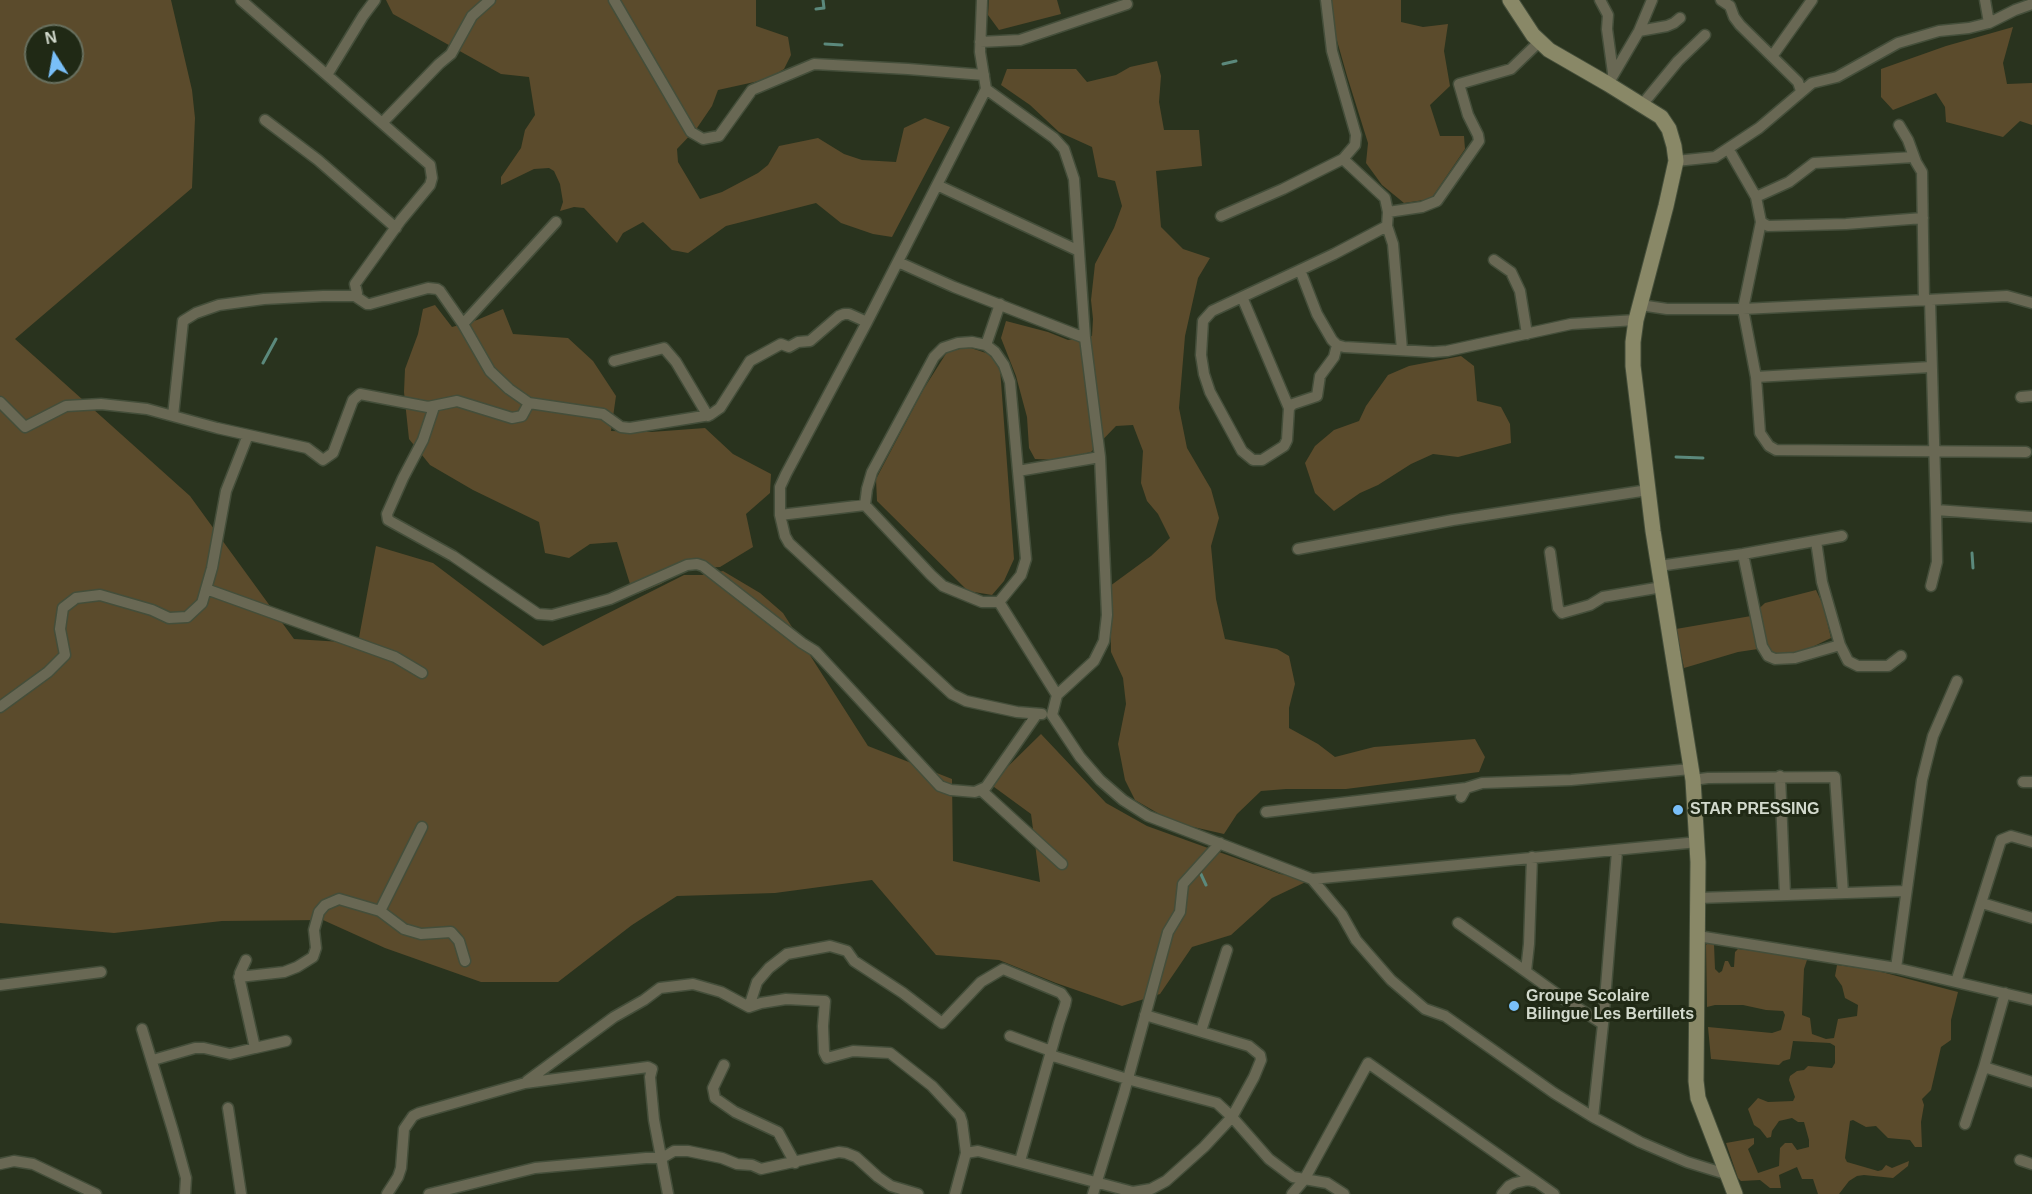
<!DOCTYPE html>
<style>
body{margin:0}
#map{position:relative;width:2032px;height:1194px;overflow:hidden;background:#29331e;font-family:Arial,sans-serif}
canvas{display:block}
.north{position:absolute;left:24px;top:24px;width:60px;height:60px;box-sizing:border-box;background:#202915;border:2px solid #676f5e;border-radius:50%;rotate:349deg;font-size:16px;font-weight:700;line-height:24px;text-align:center;color:#d2d9cc}
.north::after{content:'';display:block;margin:auto;width:21px;height:27px;background:#79bff8;clip-path:polygon(50% 0,100% 100%,50% 72%,0 100%)}
</style>
<div id="map">
<canvas width="2032" height="1194"></canvas>
<div class="north">N</div>
</div>
<script>
const ctx = document.querySelector('canvas').getContext('2d');
ctx.lineJoin = 'round';
function paint(path, color) { ctx.fillStyle = color; ctx.fill(path, 'evenodd'); }
const poly = rows => new Path2D(rows.map(r => 'M' + r).join(''));
function trace(path, color, width, dash) { ctx.strokeStyle = color; ctx.lineWidth = width; ctx.lineCap = dash ? 'butt' : 'round'; ctx.setLineDash(dash || []); ctx.stroke(path); }
function write(font, color, halo, rows, align = 'center') {
  ctx.font = font + ' Arial,sans-serif'; ctx.lineWidth = 6; ctx.setLineDash([]); ctx.textBaseline = 'middle'; ctx.strokeStyle = halo; ctx.fillStyle = color; for (const [text, x, y, turn = 0] of rows) {
    ctx.save(); ctx.translate(x, y); ctx.rotate((+turn || 0) * Math.PI / 180); ctx.textAlign = isNaN(turn) ? turn : align; if (halo) ctx.strokeText(text, 0, 0); ctx.fillText(text, 0, 0); ctx.restore();
  }
}
const green = poly([
 [0,0,171,0,192,90,195,118,192,188,15,339,190,496,294,639,358,643,376,546,433,563,543,646,684,575,702,575,723,571,760,593,783,613,868,746,952,779,953,861,1040,882,1031,814,990,784,1041,734,1106,803,1147,826,1280,874,1312,879,1272,898,1231,935,1192,947,1160,994,1122,1006,1056,983,999,960,936,955,872,880,775,893,677,896,632,925,558,982,481,982,385,948,323,920,222,921,114,933,0,923],
 [36,36,72,36,72,72,36,72],
 [386,0,756,0,756,26,788,37,791,55,784,69,768,79,718,90,712,106,697,128,677,149,678,162,700,199,722,192,758,173,768,165,779,146,818,138,844,154,862,160,896,162,904,128,925,118,950,127,892,237,873,234,841,223,816,203,726,226,688,253,672,250,643,222,623,233,617,243,584,208,574,207,560,211,563,202,560,184,554,171,549,168,534,169,501,185,501,177,521,148,525,130,535,115,529,77,501,74,393,14],
 [989,0,1057,0,1061,14,999,30,988,15],
 [1331,0,1401,0,1401,22,1423,27,1448,24,1444,51,1450,86,1430,105,1440,136,1464,136,1465,149,1431,199,1404,203,1382,185,1366,163,1368,143,1347,76,1334,30],
 [2013,27,2003,63,2007,84,2032,83,2032,125,2020,121,2003,137,1946,122,1945,107,1936,93,1893,110,1881,97,1881,69,1946,46],
 [1157,61,1161,76,1159,102,1164,130,1199,130,1202,166,1156,171,1161,227,1183,249,1210,258,1198,278,1185,336,1179,408,1187,448,1211,489,1219,518,1211,546,1216,599,1225,639,1277,649,1289,656,1295,684,1289,708,1289,728,1318,744,1335,757,1374,747,1475,739,1485,757,1479,772,1346,789,1286,789,1261,791,1237,814,1224,834,1189,826,1161,815,1135,800,1125,780,1118,744,1126,704,1123,678,1111,652,1110,586,1151,556,1170,538,1158,514,1147,501,1141,483,1143,451,1133,425,1116,426,1091,452,1059,460,1035,459,1029,448,1027,417,1016,376,1001,338,1006,321,1048,332,1068,340,1092,336,1093,319,1091,300,1095,264,1114,228,1122,206,1115,181,1098,177,1092,147,1059,132,1030,105,1001,85,1007,69,1076,69,1087,82,1116,75,1130,67],
 [435,305,452,327,477,320,503,309,513,334,568,338,593,361,616,396,611,431,651,432,705,428,733,454,771,474,770,493,746,514,753,547,720,567,686,569,661,584,637,594,630,584,617,542,590,544,569,558,545,553,539,522,473,490,430,465,409,439,404,392,405,369,418,334,423,309],
 [968,347,989,354,1000,368,1014,559,1004,581,992,595,968,591,877,501,876,479,923,390,947,352],
 [1461,356,1474,366,1477,401,1501,407,1510,424,1511,443,1458,457,1433,454,1411,464,1378,485,1360,493,1334,511,1315,493,1305,463,1315,446,1334,430,1359,421,1366,406,1388,375,1409,366],
 [1816,590,1823,605,1831,638,1810,648,1765,660,1758,649,1738,652,1684,668,1676,629,1751,616,1765,603],
 [1708,942,1714,944,1715,969,1719,973,1722,971,1725,961,1728,961,1731,967,1734,967,1735,952,1738,949,1781,954,1807,960,1804,969,1802,1015,1810,1018,1812,1034,1826,1039,1834,1038,1838,1019,1857,1016,1858,1005,1845,998,1842,986,1835,976,1837,965,1874,970,1958,992,1951,1020,1951,1040,1941,1047,1931,1090,1922,1099,1924,1105,1921,1122,1922,1147,1915,1147,1910,1140,1888,1138,1876,1126,1866,1127,1853,1120,1850,1121,1845,1158,1847,1162,1878,1171,1882,1170,1886,1165,1892,1168,1909,1161,1908,1166,1893,1178,1864,1175,1857,1176,1849,1181,1839,1194,1818,1194,1813,1179,1802,1179,1797,1167,1779,1175,1781,1188,1770,1188,1760,1180,1741,1181,1738,1178,1726,1143,1754,1138,1754,1144,1748,1149,1758,1173,1779,1166,1780,1148,1785,1143,1792,1143,1797,1150,1809,1147,1809,1140,1804,1122,1798,1122,1792,1118,1779,1121,1772,1131,1771,1137,1767,1138,1760,1129,1754,1125,1748,1109,1758,1098,1768,1102,1793,1101,1795,1097,1789,1080,1790,1076,1797,1071,1804,1070,1808,1066,1832,1068,1835,1063,1835,1046,1830,1043,1793,1041,1790,1059,1783,1061,1779,1065,1711,1059,1708,1027,1772,1033,1781,1030,1785,1015,1783,1011,1766,1010,1743,1005,1715,1005,1707,1007,1706,945]
]);
const stream = poly([
 [816,9,824,8,823,0],
 [825,44,842,45],
 [1223,64,1236,61],
 [263,363,276,339],
 [1676,457,1703,458],
 [1972,553,1973,568],
 [1199,870,1206,885]
]);
const minor = poly([
 [241,0,430,165,432,178,430,185,401,220,355,284,357,293,355,296],
 [614,0,691,132,703,139,719,136,752,90,814,64,908,69,984,75],
 [982,0,980,52,986,89,867,322,786,474,780,487,780,515,785,536,789,543,952,694,966,701,1017,712,1042,714],
 [1600,0,1608,15,1607,29,1613,73],
 [1721,0,1730,6,1734,17,1740,25,1798,82,1801,91],
 [1985,0,1989,23],
 [1639,31,1667,26,1674,23,1680,18],
 [980,42,1020,40,1127,4],
 [1773,55,1812,0],
 [327,75,363,16,375,0],
 [1608,84,1639,31,1652,0],
 [986,89,1054,138,1064,149,1074,179,1085,338,1100,457,1107,615,1104,641,1094,661,1057,695,1052,715,1080,757,1100,780,1123,800,1148,816,1312,879,1698,842],
 [1641,106,1678,61,1705,35],
 [265,120,318,160,396,228],
 [383,122,439,64,451,54,472,16,490,0],
 [1899,125,1908,140,1916,162,1922,172,1924,300],
 [1729,150,1756,197,1761,222,1768,226,1846,224,1923,218],
 [1676,161,1715,157,1759,128,1812,83,1837,77,1898,43,1939,31,1969,28,1989,23,2015,10,2032,4],
 [937,185,1079,251],
 [1756,197,1789,182,1814,163,1914,157],
 [1388,212,1422,207,1437,201,1479,141,1478,135,1468,115,1459,84,1511,69,1539,42],
 [1221,216,1283,189,1343,159,1355,145,1356,135,1332,51,1326,0],
 [1761,222,1743,309,1756,377,1760,433,1769,446,1776,450,2026,452],
 [1387,226,1393,244,1402,350],
 [1494,260,1511,272,1520,291,1527,334],
 [898,262,954,287,1085,338],
 [1300,270,1317,314,1332,340,1337,345,1344,347,1433,352,1447,351,1571,324,1636,320],
 [1242,297,1289,408,1287,440,1284,446,1262,460,1253,460,1242,451,1210,392,1204,374,1201,355,1203,321,1212,311,1242,297,1300,270,1334,254,1387,226,1388,212,1385,198,1343,159],
 [1930,300,1936,510,2032,517],
 [1640,305,1667,309,1743,309,2007,296,2032,303],
 [463,324,556,222],
 [986,345,1000,304],
 [614,361,664,348,676,362,708,416],
 [1756,377,1931,367],
 [2021,397,2032,396],
 [0,402,25,427,66,406,101,404,147,409,217,428,307,448,323,460,333,453,353,400,360,394,428,407,457,401,512,418,522,416,529,403],
 [434,407,423,440,403,478,387,514,388,520,453,556,538,614,552,615,610,599,687,565,697,564,703,566,802,643,815,651,940,786,951,790,975,792,986,787,1037,714],
 [1289,408,1293,404,1317,396,1320,376,1334,357,1337,345],
 [173,416,183,321,196,313,219,305,264,299,323,296,355,296,367,304,370,304,428,288,437,289,440,291,463,324,490,371,509,389,529,403,603,414,621,427,630,428,710,415,720,408,750,361,781,344,789,347,798,342,810,341,839,316,844,314,849,314,867,322],
 [1018,471,1010,382,1004,365,995,352,986,345,972,342,958,343,943,348,934,357,872,472,867,489,865,505,931,575,943,586,982,602,999,602,1021,575,1026,559,1018,471,1100,457],
 [780,515,865,505],
 [1816,541,1822,582,1840,645,1848,661,1858,666,1888,666,1901,656],
 [1298,549,1453,520,1648,490],
 [1550,552,1558,608,1562,613,1590,605,1603,597,1662,587],
 [1743,554,1762,646,1768,656,1775,659,1795,658,1840,645],
 [1659,566,1743,554,1842,536],
 [1931,586,1937,562,1936,510],
 [206,589,395,657,422,673],
 [999,602,1057,695],
 [0,707,48,672,65,655,60,629,63,608,76,598,100,595,152,610,169,618,187,617,202,603,212,568,226,491,248,435],
 [1780,776,1785,895],
 [1693,780,1708,778,1835,777,1843,893],
 [2023,782,2032,782],
 [981,790,1062,864],
 [1461,797,1466,788,1482,783,1571,780,1691,769],
 [1266,812,1466,788],
 [1312,879,1342,915,1356,940,1391,980,1425,1009,1445,1016,1554,1093,1593,1117,1640,1142,1687,1162,1726,1174],
 [1698,898,1906,891],
 [1982,903,2032,918],
 [380,911,422,827],
 [1458,923,1564,999,1603,1024],
 [1698,936,1896,968,2032,1000],
 [1896,968,1922,780,1933,736,1957,681],
 [1526,971,1529,944,1532,857],
 [239,977,284,972,297,967,313,957,316,948,314,930,319,912,325,905,339,899,380,911,404,929,421,934,451,932,459,941,465,961],
 [1956,982,2001,840,2011,836,2032,842],
 [0,985,101,972],
 [749,1007,757,982,769,968,787,954,830,946,847,951,854,961,903,993,942,1023,981,982,1003,969,1061,993,1066,1000,1065,1005,1059,1023,1020,1161],
 [749,1007,761,1003,786,999,825,1001,823,1026,824,1052,827,1058,853,1051,890,1053,932,1086,960,1116,962,1122,966,1153,955,1194],
 [142,1029,173,1131,186,1178,185,1194],
 [1201,1031,1227,950],
 [1010,1036,1051,1051],
 [255,1048,286,1041],
 [1050,1055,1127,1079,1217,1103,1232,1117,1269,1159,1293,1177,1327,1183,1344,1194],
 [153,1060,195,1048,204,1048,230,1054,255,1048,240,981,240,973,246,960],
 [724,1065,713,1088,715,1098,735,1112,778,1132,795,1163],
 [1984,1067,2032,1082],
 [527,1081,614,1017,644,1000,660,988,693,984,721,992,749,1007],
 [228,1108,241,1194],
 [1593,1117,1603,1024,1617,851],
 [1965,1124,1984,1067,2005,993],
 [966,1153,978,1151,1133,1192,1151,1189,1166,1181,1204,1147,1232,1117,1254,1077,1261,1060,1260,1055,1249,1046,1145,1015],
 [2020,1160,2032,1164],
 [0,1164,14,1161,33,1164,96,1194],
 [387,1194,398,1177,401,1168,404,1129,413,1116,419,1113,525,1083,648,1067,652,1069,650,1077,654,1120,668,1194],
 [429,1194,535,1168,646,1158,662,1158,674,1151,688,1151,722,1158,737,1164,752,1165,761,1169,839,1152,846,1153,856,1157,878,1177,891,1186,918,1194],
 [1093,1194,1124,1093,1168,932,1180,912,1183,884,1220,843],
 [1292,1194,1304,1180,1368,1063,1554,1194],
 [1502,1194,1509,1186,1515,1183,1528,1180,1536,1182]
]);
const secondary = poly([
 [1510,0,1533,35,1549,50,1608,84,1661,117,1669,129,1674,146,1676,161,1666,206,1636,320,1633,342,1633,366,1653,531,1693,780,1698,862,1696,1081,1698,1098,1735,1194]
]);
const markers = [
 [1678,810,6,"#79bff8"],
 [1514,1006,6,"#79bff8"]
];
const poiNames = [
 ["STAR PRESSING",1690,810],
 ["Groupe Scolaire",1526,997],
 ["Bilingue Les Bertillets",1526,1015]
];
paint(green, '#5b4b2c');
trace(stream, '#5b897c', 3);
trace(minor, '#444e3a', 13);
trace(secondary, '#444e3a', 17);
trace(minor, '#696854', 10);
trace(secondary, '#898867', 15);
for (const [x, y, r, color] of markers) { const dot = new Path2D(); dot.arc(x, y, r, 0, 2 * Math.PI); ctx.fillStyle = color; ctx.fill(dot); trace(dot, '#202915', 2); }
write('bold 16px', '#d2d9cc', '#202915', poiNames, 'left');
</script>
